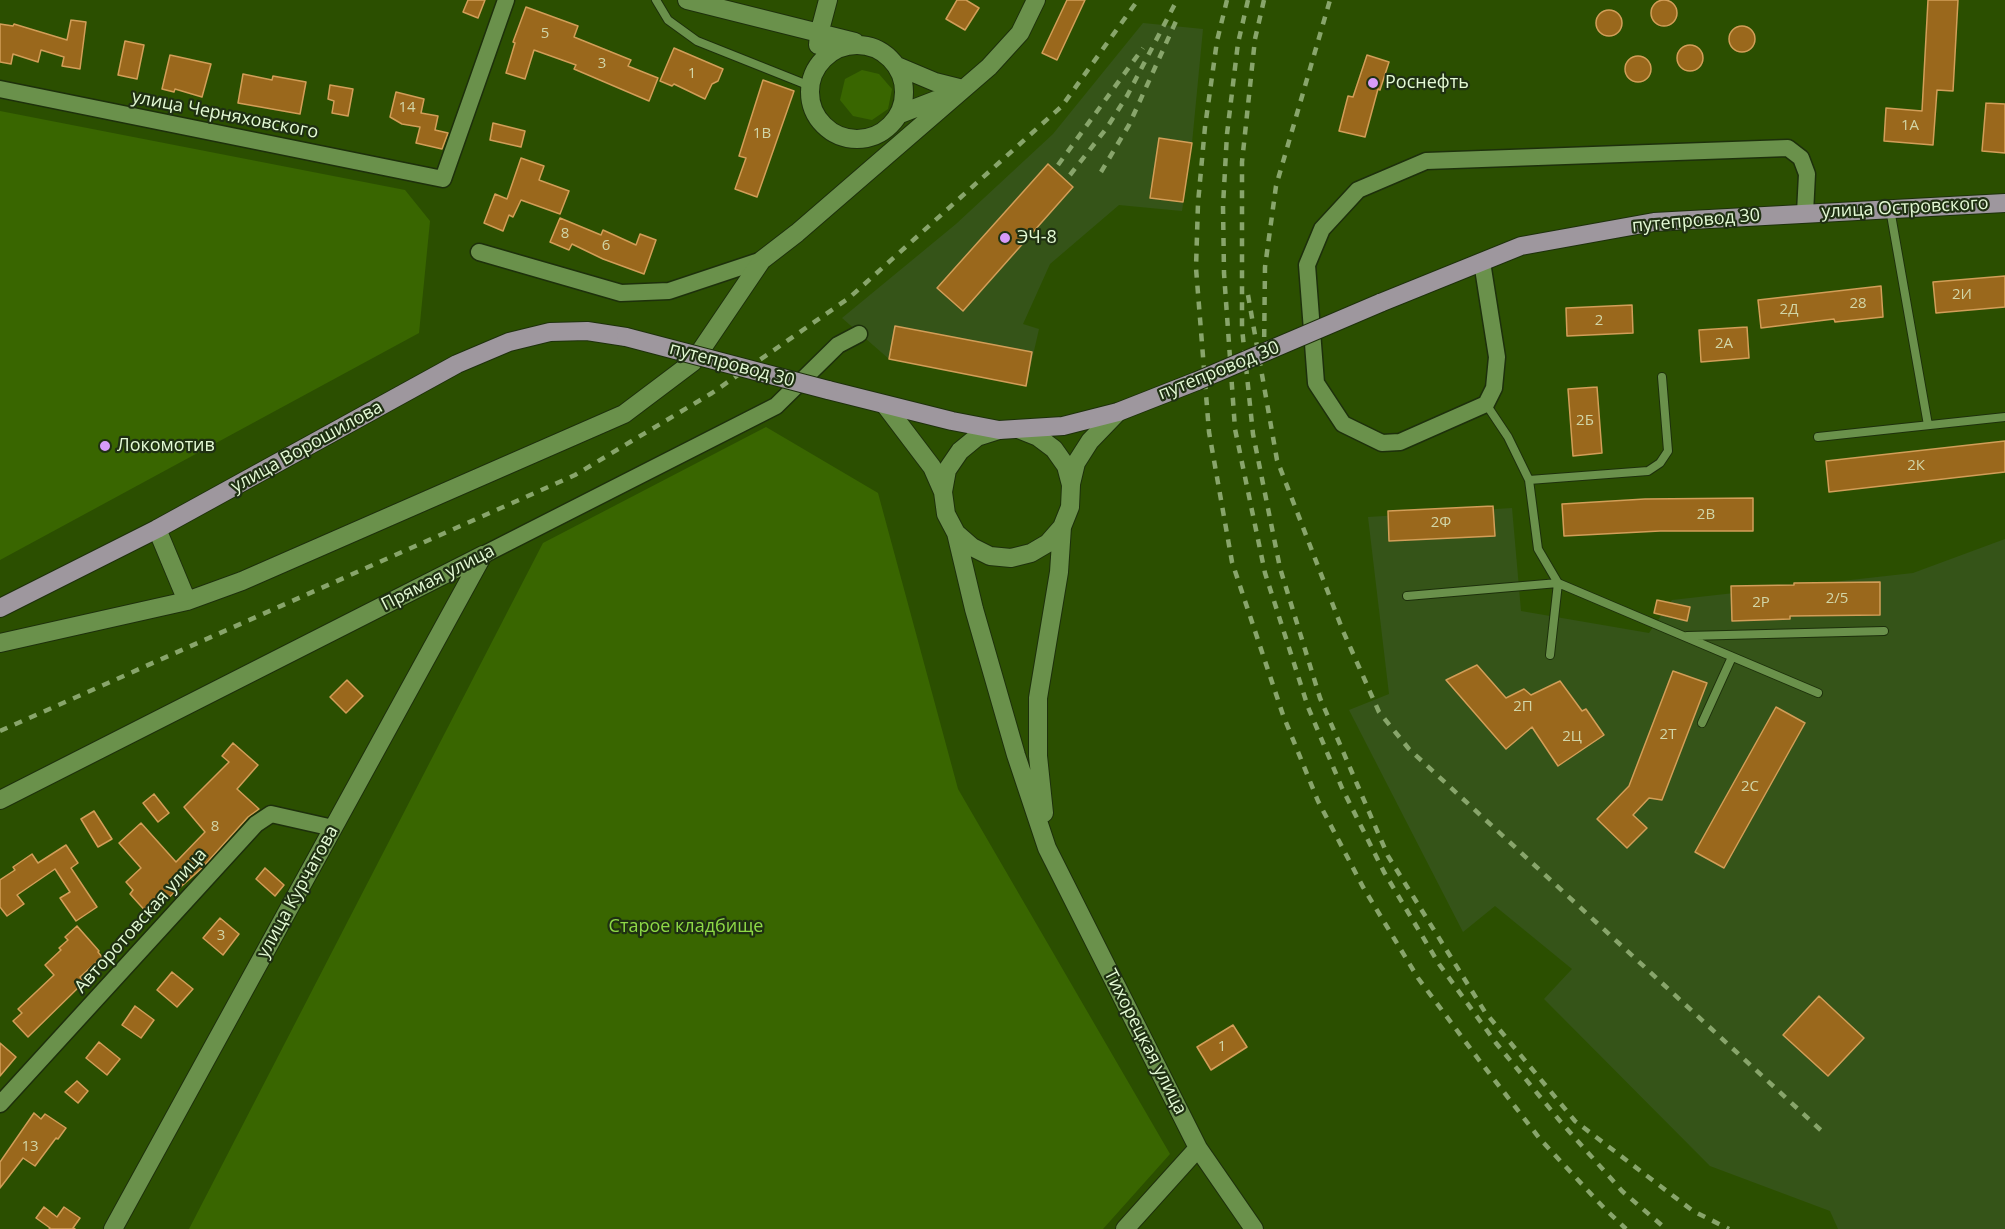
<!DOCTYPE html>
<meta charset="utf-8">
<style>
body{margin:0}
canvas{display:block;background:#2b4f00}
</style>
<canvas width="2005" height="1229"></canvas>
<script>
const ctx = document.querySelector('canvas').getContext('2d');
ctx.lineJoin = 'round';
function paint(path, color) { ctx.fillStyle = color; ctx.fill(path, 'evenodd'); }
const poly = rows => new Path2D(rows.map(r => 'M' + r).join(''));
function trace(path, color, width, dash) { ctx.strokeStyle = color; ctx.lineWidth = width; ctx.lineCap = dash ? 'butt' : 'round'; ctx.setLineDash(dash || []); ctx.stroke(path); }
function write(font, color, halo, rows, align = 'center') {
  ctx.font = font + ' "Open Sans",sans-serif'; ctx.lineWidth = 4.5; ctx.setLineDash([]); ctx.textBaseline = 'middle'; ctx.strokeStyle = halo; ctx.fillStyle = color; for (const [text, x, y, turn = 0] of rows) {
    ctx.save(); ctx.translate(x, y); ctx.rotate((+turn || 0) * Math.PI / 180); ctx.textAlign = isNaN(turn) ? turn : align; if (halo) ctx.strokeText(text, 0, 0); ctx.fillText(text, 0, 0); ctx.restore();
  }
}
const built = poly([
 [1143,23,1203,29,1192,143,1182,211,1119,205,1050,264,1023,324,1039,329,1026,386,889,359,842,318,956,224,1053,134],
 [1512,508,1521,611,1649,633,1672,600,1913,573,2005,539,2005,1229,1838,1229,1830,1211,1710,1166,1544,999,1572,969,1495,906,1463,932,1349,710,1389,694,1368,517]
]);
const green = poly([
 [862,70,879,74,892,89,888,109,872,120,853,116,840,100,845,79],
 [0,111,405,190,430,221,419,333,0,560],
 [766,427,878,493,958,789,1170,1154,1103,1229,189,1229,543,543]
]);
const building = poly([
 [468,0,485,0,478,18,463,12,468,0],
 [957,0,966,0,979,8,965,30,946,19,957,0],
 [1067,0,1085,0,1057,60,1042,53,1067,0],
 [1928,0,1958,0,1953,91,1937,90,1933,145,1884,141,1886,108,1922,111,1928,0],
 '1651 13a13 13 0 1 1 26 0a13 13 0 1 1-26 0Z',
 [526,7,578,26,574,37,631,60,628,66,658,78,649,101,574,69,576,65,534,50,525,79,506,73,515,43,513,42,526,7],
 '1596 23a13 13 0 1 1 26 0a13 13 0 1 1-26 0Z',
 [71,20,86,22,80,69,62,66,64,57,41,50,38,62,13,54,11,64,0,62,0,24,13,26,14,24,67,40,71,20],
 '1729 39a13 13 0 1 1 26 0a13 13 0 1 1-26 0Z',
 [125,41,144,45,137,79,118,75,125,41],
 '1677 58a13 13 0 1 1 26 0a13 13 0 1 1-26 0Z',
 [674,48,723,69,718,81,712,84,705,99,674,84,672,86,660,81,674,48],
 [170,55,211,64,202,97,175,89,174,92,162,89,170,55],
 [1367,55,1389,62,1380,90,1378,89,1365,137,1339,131,1348,96,1353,97,1367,55],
 '1625 69a13 13 0 1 1 26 0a13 13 0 1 1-26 0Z',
 [243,74,272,80,273,76,306,82,300,114,238,103,243,74],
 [763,80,794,91,757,197,735,189,746,158,739,156,763,80],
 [330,85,353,89,348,116,332,113,334,101,328,99,330,85],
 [396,92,424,99,421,113,438,116,435,130,448,133,442,149,416,143,420,127,402,124,390,117,396,92],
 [1986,103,2005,104,2005,153,1982,151,1986,103],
 [493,123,525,131,521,147,490,140,493,123],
 [1159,138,1192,143,1183,202,1150,198,1159,138],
 [521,158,544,166,539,180,569,191,560,214,521,200,513,217,509,215,503,231,484,223,495,194,507,199,521,158],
 [1048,164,1073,187,963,311,937,288,1048,164],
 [560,218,601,235,603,230,636,245,640,234,656,240,644,274,603,259,572,244,569,250,550,242,560,218],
 [2005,276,2005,307,1936,313,1933,282,2005,276],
 [1881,286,1883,317,1835,322,1834,319,1761,328,1758,300,1881,286],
 [1632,305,1633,333,1567,336,1566,308,1632,305],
 [895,326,1032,352,1026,386,889,359,895,326],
 [1747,327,1749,358,1701,362,1699,330,1747,327],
 [1597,387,1602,453,1573,456,1568,389,1597,387],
 [2005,441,2005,472,1829,492,1826,461,2005,441],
 [1753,498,1753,531,1660,531,1564,536,1562,504,1645,499,1753,498],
 [1493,506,1495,536,1389,541,1388,511,1493,506],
 [1880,582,1880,615,1790,616,1790,619,1732,621,1731,586,1794,585,1794,583,1880,582],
 [1657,600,1690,607,1687,621,1654,613,1657,600],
 [1477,665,1506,698,1524,689,1531,695,1560,681,1582,711,1586,709,1604,735,1558,766,1532,727,1506,749,1446,680,1477,665],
 [1673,671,1707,683,1662,800,1649,798,1633,815,1647,828,1627,848,1597,819,1629,786,1673,671],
 [347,680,363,696,346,713,330,697,347,680],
 [1776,707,1805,723,1724,868,1695,852,1776,707],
 [233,743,258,765,237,789,259,809,248,817,202,868,149,915,130,894,133,890,126,882,141,868,119,843,141,823,176,862,205,832,184,807,229,762,222,756,233,743],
 [154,794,169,813,158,822,143,803,154,794],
 [94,811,112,839,98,847,81,819,94,811],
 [66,845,78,863,71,868,97,907,76,921,60,898,70,892,55,869,17,895,24,904,7,916,0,907,0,880,15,870,13,867,32,854,38,863,66,845],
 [265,868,284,885,275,896,256,879,265,868],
 [220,918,239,934,223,955,203,938,220,918],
 [77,926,99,951,98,952,102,957,80,977,84,982,28,1037,13,1021,22,1013,18,1009,54,975,45,965,61,950,59,948,68,940,65,937,77,926],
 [172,972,193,989,177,1007,157,990,172,972],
 [1819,996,1864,1038,1828,1076,1783,1035,1819,996],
 [135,1006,154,1020,141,1038,122,1025,135,1006],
 [1233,1025,1247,1047,1211,1070,1197,1047,1233,1025],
 [99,1042,120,1059,107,1075,86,1058,99,1042],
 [0,1043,16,1057,0,1076,0,1043],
 [77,1081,88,1091,78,1103,65,1092,77,1081],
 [34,1113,41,1119,45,1114,66,1128,58,1139,56,1138,35,1166,23,1158,0,1188,0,1162,34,1113],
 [44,1207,57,1217,64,1207,80,1218,73,1228,75,1229,49,1229,50,1228,36,1218,44,1207]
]);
const lane = poly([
 [656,0,668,20,697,41,810,86],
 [1890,209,1928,425],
 [1486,404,1508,437,1529,480,1538,549,1558,583,1818,693],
 [1818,437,2005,417],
 [1529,480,1648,471,1660,463,1668,451,1662,377],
 [1407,596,1558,583,1550,655],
 [1687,636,1884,631],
 [1702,723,1732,657]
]);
const street = poly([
 [0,89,443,179,506,0],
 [479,252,621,293,669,291,762,260],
 [1482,262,1497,357,1494,388,1486,404,1400,442,1382,443,1343,424,1316,383,1307,265,1322,229,1358,190,1426,161,1788,148,1801,158,1807,174,1805,213],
 [483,555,776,406,838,345,859,334],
 [0,1104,256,824,271,814,333,828]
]);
const secondary = poly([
 [687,0,855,42],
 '810 92a47 47 0 1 1 94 0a47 47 0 1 1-94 0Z',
 [818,45,819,34,828,0],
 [897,66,935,82,963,89],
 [900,114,949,95],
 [885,405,932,467,943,492],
 [999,430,977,437,960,451,947,470,943,492,946,514,956,533,972,547,990,556,1011,558,1031,553,1048,543,1062,527,1070,507,1071,485,1066,466,1054,449,1038,437,1018,429],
 [1071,484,1076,463,1090,441,1118,412],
 [157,529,187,601],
 [956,533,974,609,1016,755,1047,848,1198,1148,1254,1229],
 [0,643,187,601,242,581,624,414,693,362,762,260,797,233,989,67,1020,33,1036,0],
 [0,800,483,555],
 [1044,813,1038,756,1038,698,1059,572,1062,527],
 [113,1229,483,555],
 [1125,1229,1198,1148]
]);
const primary = poly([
 [1380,303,1521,246,1654,222,2005,203],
 [828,390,952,421,999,430,1063,426,1118,412,1197,381],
 [0,608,157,529,457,364,509,342,550,332,587,331,626,337]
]);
const rail = poly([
 [1227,0,1217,41,1205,127,1198,203,1196,268,1209,432,1232,562,1283,715,1318,801,1363,887,1418,978,1479,1060,1540,1139,1604,1208,1626,1229],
 [1248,0,1238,43,1227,134,1223,206,1224,273,1235,429,1265,573,1308,707,1342,788,1384,872,1439,964,1496,1043,1560,1121,1622,1191,1666,1229],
 [1264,0,1255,39,1242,162,1242,328,1253,434,1280,568,1320,698,1388,856,1485,1012,1575,1121,1693,1211,1729,1229],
 [1058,165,1143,48],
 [1101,172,1129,125,1177,19],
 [1070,175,1106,129,1127,96,1177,0],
 [1248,295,1277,460,1343,631,1379,712,1409,749,1825,1134],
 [1264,353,1265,267,1276,186,1330,0],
 [0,731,575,475,712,393,849,298,1062,106,1138,0]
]);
const primaryBridge = poly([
 [626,337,828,390],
 [1197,381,1380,303]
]);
const markers = [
 [1373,83,6,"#d79bf9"],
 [1005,238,6,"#d79bf9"],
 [105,446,6,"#d79bf9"]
];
const numberNames = [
 ["5",545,34],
 ["3",602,64],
 ["1",692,74],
 ["14",407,108],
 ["1А",1910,126],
 ["1В",762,134],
 ["8",565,234],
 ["6",606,246],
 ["2И",1962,295],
 ["28",1858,304],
 ["2Д",1789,310],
 ["2",1599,321],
 ["2А",1724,344],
 ["2Б",1585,421],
 ["2К",1916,466],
 ["2В",1706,515],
 ["2Ф",1441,523],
 ["2/5",1837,599],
 ["2Р",1761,603],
 ["2П",1523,707],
 ["2Т",1668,735],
 ["2Ц",1572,737],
 ["2С",1750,787],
 ["8",215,827],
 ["3",221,936],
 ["1",1222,1047],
 ["13",30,1147]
];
const poiNames = [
 ["Роснефть",1385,83],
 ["ЭЧ-8",1017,238],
 ["Локомотив",117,446]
];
const streetNames = [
 ["улица Черняховского",225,115,11],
 ["улица Островского",1905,208,-3],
 ["путепровод 30",1696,221,-5],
 ["путепровод 30",732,365,15],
 ["путепровод 30",1219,371,-22],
 ["улица Ворошилова",307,447,-29],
 ["Прямая улица",438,578,-27],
 ["улица Курчатова",298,892,-61],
 ["Авторотовская улица",141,921,-48],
 ["Тихорецкая улица",1145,1042,63]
];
const parkNames = [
 ["Старое кладбище",686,927]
];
paint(built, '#355418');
paint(green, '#396600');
paint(building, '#9a681c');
trace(building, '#d29e58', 1.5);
trace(lane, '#1d300b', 10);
trace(street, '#1d300b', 19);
trace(secondary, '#1d300b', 20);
trace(primary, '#1d300b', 20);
trace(lane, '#6a914b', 8);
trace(street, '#6a914b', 16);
trace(secondary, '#6a914b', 18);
trace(primary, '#9e979e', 18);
trace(rail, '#88a56b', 4.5, [8, 8]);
trace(primaryBridge, '#1d300b', 20, []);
trace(primaryBridge, '#9e979e', 18);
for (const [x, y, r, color] of markers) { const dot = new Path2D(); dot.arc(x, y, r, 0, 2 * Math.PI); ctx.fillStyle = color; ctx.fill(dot); trace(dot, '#1f3012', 2); }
write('15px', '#d2d6a7', null, numberNames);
write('18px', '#e4fad5', '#1f3012', poiNames, 'left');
write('18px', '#e4fad5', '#1f3012', streetNames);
write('18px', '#8eda46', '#1f3012', parkNames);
</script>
